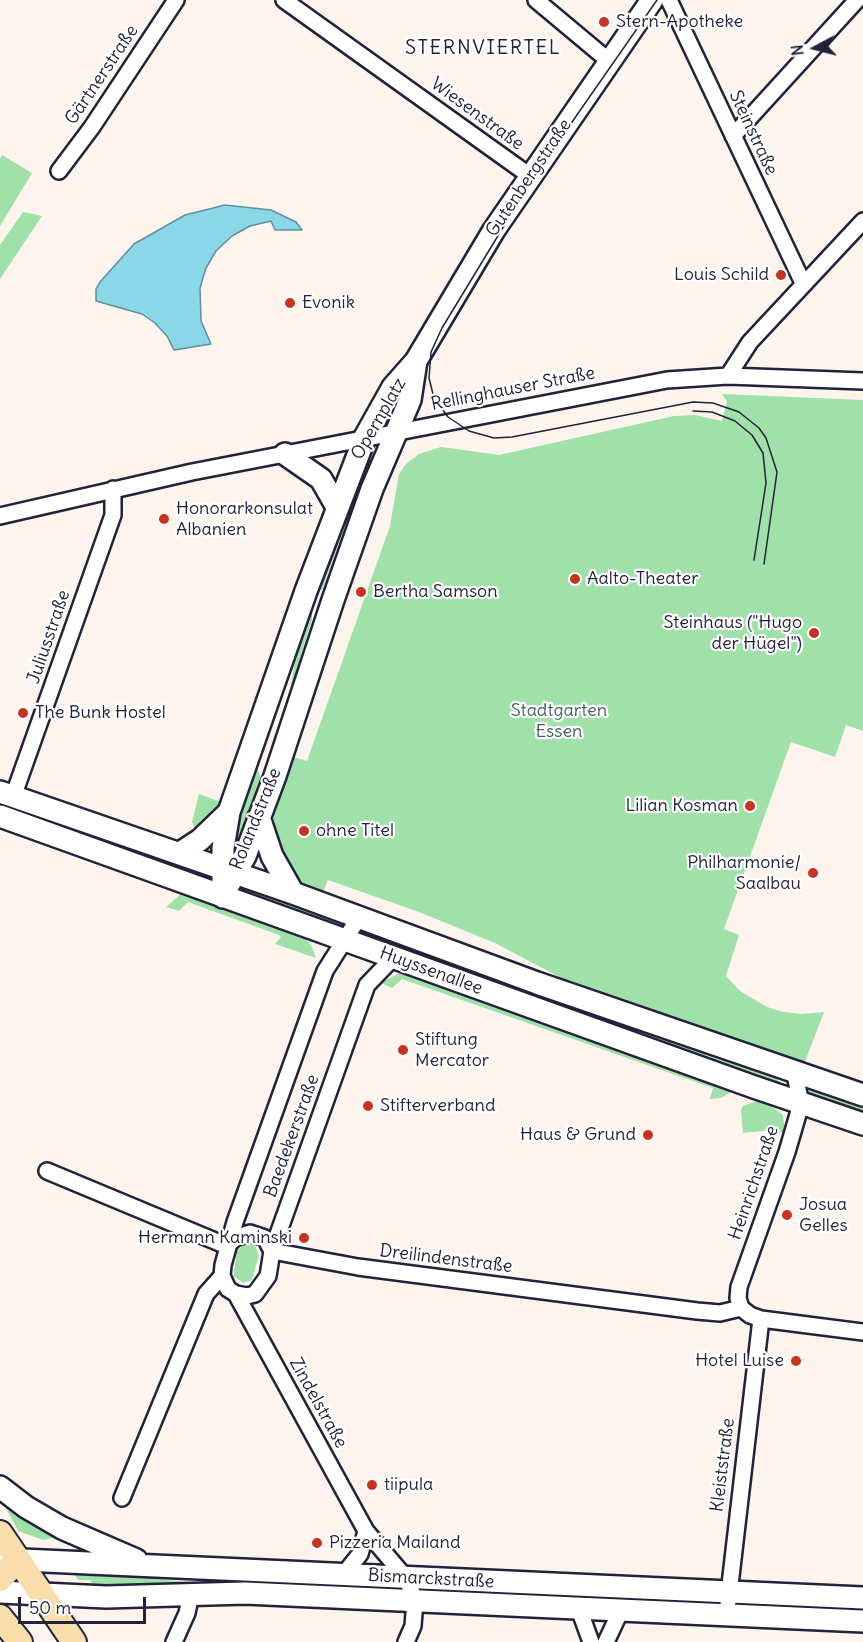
<!DOCTYPE html>
<meta charset="utf-8">
<style>
body{margin:0}
#map{position:relative;width:863px;height:1642px;overflow:hidden;background:#fdf4ed;font-family:Delius,sans-serif}
canvas{display:block}
.north{position:absolute;left:785px;top:18px;width:60px;height:60px;-webkit-text-stroke:4px #fff;paint-order:stroke;rotate:263deg;font-size:16px;font-weight:700;line-height:24px;text-align:center;color:#22223b}
.north::after{content:'';display:block;margin:auto;width:21px;height:27px;background:#22223b;clip-path:polygon(50% 0,100% 100%,50% 72%,0 100%)}
.scale{position:absolute;left:18px;top:1597px;width:128px;height:27px;box-sizing:border-box;border:3px solid #22223b;border-top:0;padding-left:8px;font-size:18px;line-height:21px;white-space:nowrap;color:#22223b;-webkit-text-stroke:4px #fff;paint-order:stroke}
</style>
<div id="map">
<canvas width="863" height="1642"></canvas>
<div class="north">N</div>
<div class="scale">50 m</div>
</div>
<script>
const ctx = document.querySelector('canvas').getContext('2d');
ctx.lineJoin = 'round';
function paint(path, color) { ctx.fillStyle = color; ctx.fill(path, 'evenodd'); }
const poly = rows => new Path2D(rows.map(r => 'M' + r).join(''));
function trace(path, color, width, dash) { ctx.strokeStyle = color; ctx.lineWidth = width; ctx.lineCap = dash ? 'butt' : 'round'; ctx.setLineDash(dash || []); ctx.stroke(path); }
function write(font, color, halo, rows, align = 'center') {
  ctx.font = font + ' Delius,sans-serif'; ctx.lineWidth = 4.5; ctx.setLineDash([]); ctx.textBaseline = 'middle'; ctx.strokeStyle = halo; ctx.fillStyle = color; for (const [text, x, y, turn = 0] of rows) {
    ctx.save(); ctx.translate(x, y); ctx.rotate((+turn || 0) * Math.PI / 180); ctx.textAlign = isNaN(turn) ? turn : align; if (halo) ctx.strokeText(text, 0, 0); ctx.fillText(text, 0, 0); ctx.restore();
  }
}
const green = poly([
 [2,155,32,173,0,226,0,159],
 [23,212,42,216,0,279,0,245],
 [722,394,863,400,863,731,846,725,835,757,791,742,724,929,739,935,726,976,740,991,767,1007,783,1012,802,1014,824,1012,804,1064,567,981,495,943,419,912,328,880,323,892,306,886,295,877,273,840,274,801,290,756,307,761,390,526,399,474,406,464,419,454,441,447,499,455,674,416,695,415,722,421,727,401],
 [354,480,361,482,322,590,316,587],
 [312,601,312,620,301,654,295,684,272,750,271,746,290,691,299,634],
 [257,768,263,782,239,847,229,845,255,770],
 [226,792,223,804,196,832,192,822,199,794,221,802],
 [240,885,346,923,333,929,251,899],
 [181,894,304,938,311,945,316,958,275,944,281,937,279,935,188,902,179,911,166,907],
 [401,972,601,1042,735,1090,721,1098,710,1099,713,1088,402,979,392,988,381,983],
 [517,990,581,1004,767,1070,780,1082,780,1085,517,994],
 [810,1086,863,1104,863,1114,813,1098,809,1093],
 [756,1101,766,1102,783,1115,785,1134,773,1130,743,1133,741,1110,743,1106],
 [245,1243,254,1244,259,1255,252,1280,243,1283,234,1276,234,1271,237,1251],
 [1,1499,25,1519,53,1535,53,1538,43,1540,18,1531],
 [72,1570,195,1583,192,1585,96,1590,90,1580,78,1580]
]);
const water = poly([
 [225,205,271,210,296,222,302,230,275,230,271,221,250,226,232,236,216,251,206,268,200,288,201,321,211,344,174,350,167,336,155,323,142,314,96,301,96,289,100,282,134,244,185,215,225,205]
]);
const street = poly([
 [284,0,530,176],
 [536,0,609,61],
 [669,0,803,283],
 [733,136,857,0],
 [59,171,92,127,176,0],
 [728,376,750,342,863,221],
 [0,516,192,472,667,380,728,376,863,381],
 [13,797,113,515,113,489],
 [358,919,325,971,235,1222,223,1265,222,1276,228,1289,236,1294,247,1296,255,1294,268,1276,272,1251,367,985,393,958],
 [47,1171,227,1246],
 [227,1246,235,1238,250,1233,265,1238,272,1251],
 [272,1251,358,1267,697,1311,720,1313,741,1308],
 [236,1294,366,1531,406,1578,415,1600,413,1626,406,1642],
 [741,1308,738,1298,739,1287,787,1152,801,1104,794,1070],
 [741,1308,750,1315,761,1319,863,1332],
 [122,1498,206,1294,222,1276],
 [344,1574,360,1554,366,1531],
 [728,1602,761,1319],
 [579,1609,591,1642],
 [174,1642,187,1613,191,1594],
 [606,1642,621,1610]
]);
const secondary = poly([
 [285,454,321,479,337,507],
 [0,792,293,893,537,983,863,1095],
 [0,816,754,1087,863,1124],
 [259,817,272,856,293,893],
 [180,853,200,840,229,812],
 [229,884,245,856,275,776,333,600,372,489,410,400,416,361],
 [223,897,223,848,229,812,306,591,365,437,393,387,416,361,494,230,652,0],
 [0,1487,26,1507,62,1528,136,1560],
 [0,1559,863,1598],
 [0,1592,106,1597,245,1593,863,1621]
]);
const primary = poly([
 [0,1533,74,1642],
 [0,1579,17,1560],
 [0,1617,20,1642]
]);
const tram = poly([
 [657,0,533,178,442,328,431,352,429,378,434,398,448,417,469,431,494,438,512,437,693,402,713,403,739,412,759,428,766,438,777,472,764,564],
 [693,411,712,412,735,421,752,435,763,453,766,483,754,560]
]);
const markers = [
 [604,22,6,"#c8321e"],
 [781,275,6,"#c8321e"],
 [290,303,6,"#c8321e"],
 [164,519,6,"#c8321e"],
 [575,579,6,"#c8321e"],
 [361,592,6,"#c8321e"],
 [814,633,6,"#c8321e"],
 [23,713,6,"#c8321e"],
 [750,806,6,"#c8321e"],
 [304,831,6,"#c8321e"],
 [813,873,6,"#c8321e"],
 [403,1050,6,"#c8321e"],
 [368,1106,6,"#c8321e"],
 [648,1135,6,"#c8321e"],
 [787,1215,6,"#c8321e"],
 [304,1238,6,"#c8321e"],
 [796,1361,6,"#c8321e"],
 [372,1485,6,"#c8321e"],
 [317,1543,6,"#c8321e"]
];
const poiNames = [
 ["Stern-Apotheke",616,22],
 ["Louis Schild",769,275,"right"],
 ["Evonik",302,303],
 ["Honorarkonsulat",176,509],
 ["Albanien",176,530],
 ["Aalto-Theater",587,579],
 ["Bertha Samson",373,592],
 ["Steinhaus (\"Hugo",802,623,"right"],
 ["der Hügel\")",802,644,"right"],
 ["The Bunk Hostel",35,713],
 ["Lilian Kosman",738,806,"right"],
 ["ohne Titel",316,831],
 ["Philharmonie/",801,863,"right"],
 ["Saalbau",801,884,"right"],
 ["Stiftung",415,1040],
 ["Mercator",415,1061],
 ["Stifterverband",380,1106],
 ["Haus & Grund",636,1135,"right"],
 ["Josua",799,1205],
 ["Gelles",799,1226],
 ["Hermann Kaminski",292,1238,"right"],
 ["Hotel Luise",784,1361,"right"],
 ["tiipula",384,1485],
 ["Pizzeria Mailand",329,1543]
];
const streetNames = [
 ["Gärtnerstraße",102,75,-56],
 ["Wiesenstraße",477,114,36],
 ["Steinstraße",753,133,65],
 ["Gutenbergstraße",529,178,-56],
 ["Rellinghauser Straße",513,389,-11],
 ["Opernplatz",379,419,-60],
 ["Juliusstraße",49,637,-71],
 ["Rolandstraße",256,819,-68],
 ["Huyssenallee",431,971,20],
 ["Baedekerstraße",292,1136,-70],
 ["Heinrichstraße",754,1183,-71],
 ["Dreilindenstraße",446,1259,7],
 ["Zindelstraße",318,1403,61],
 ["Kleiststraße",723,1465,-83],
 ["Bismarckstraße",431,1579,3]
];
const parkNames = [
 ["Stadtgarten",559,711],
 ["Essen",559,732]
];
const neighbourhoodNames = [
 ["STERNVIERTEL",483,48]
];
paint(green, '#a0e0a9');
paint(water, '#89d7e7');
trace(water, '#608fa2', 1.5);
trace(street, '#22223b', 20);
trace(secondary, '#22223b', 26);
trace(primary, '#22223b', 28);
trace(street, '#fff', 15);
trace(secondary, '#fff', 21);
trace(primary, '#f9deab', 24);
trace(tram, '#22223b', 1.5);
for (const [x, y, r, color] of markers) { const dot = new Path2D(); dot.arc(x, y, r, 0, 2 * Math.PI); ctx.fillStyle = color; ctx.fill(dot); trace(dot, '#fff', 2); }
write('18px', '#22223b', '#fff', poiNames, 'left');
write('18px', '#22223b', '#fff', streetNames);
write('18px', '#485b5c', '#fff', parkNames);
ctx.letterSpacing = '1.5px';
write('20px', '#22223b', '#fff', neighbourhoodNames);
ctx.letterSpacing = '0px';
</script>
